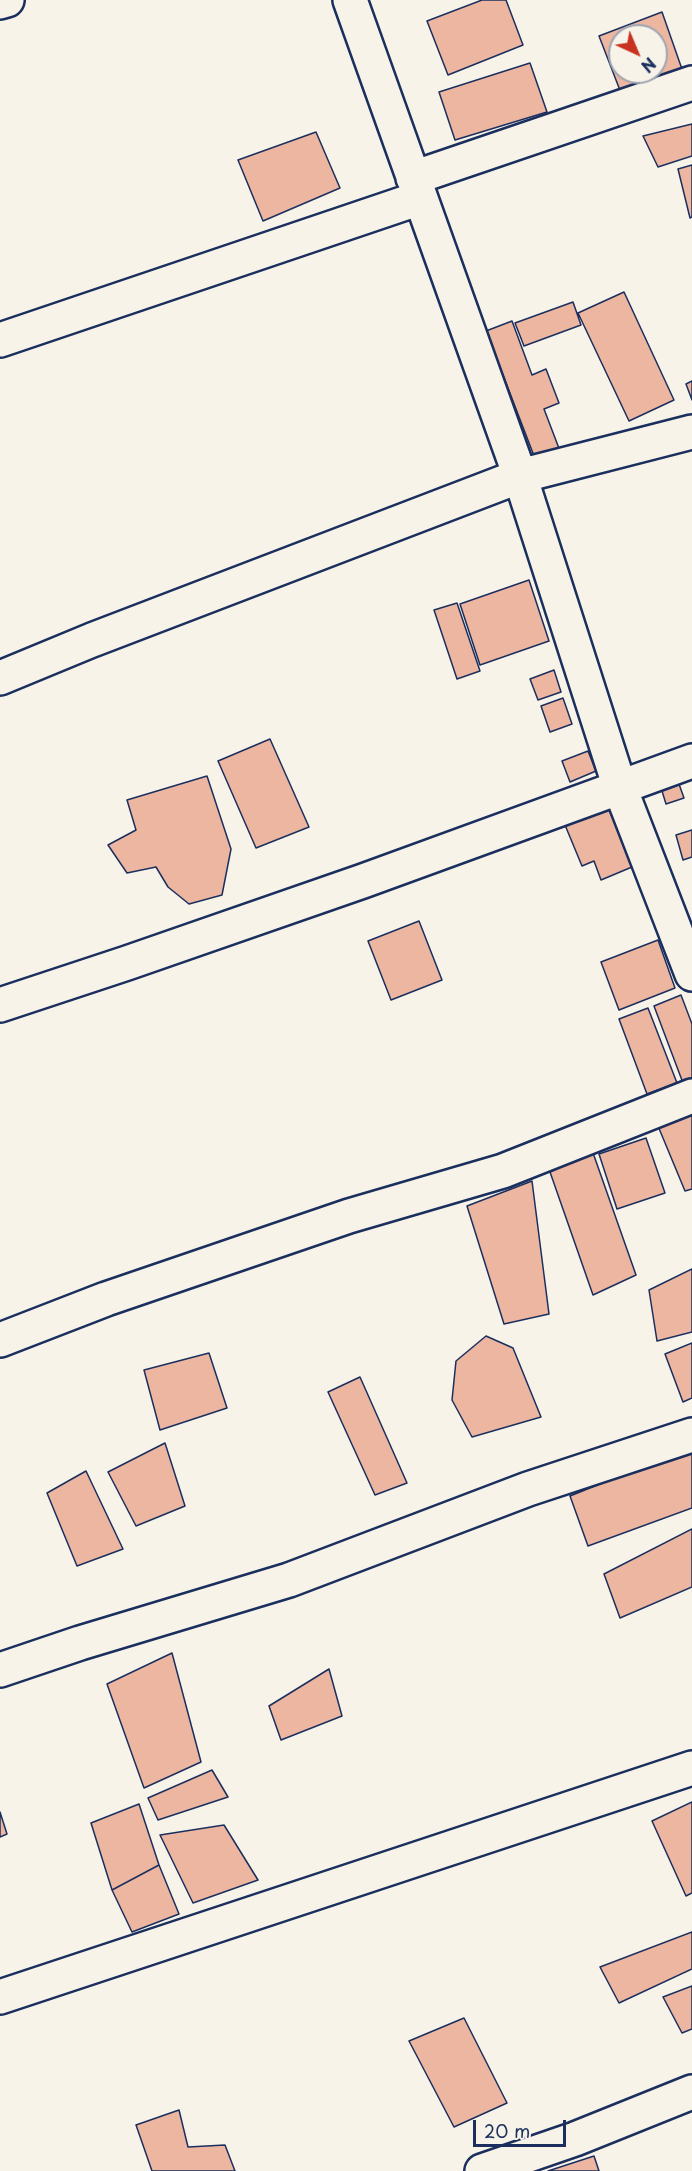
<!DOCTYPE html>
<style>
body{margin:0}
#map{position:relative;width:692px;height:2171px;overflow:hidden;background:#f7f3e8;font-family:"Playpen Sans",sans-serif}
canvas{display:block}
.north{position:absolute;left:608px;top:24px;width:60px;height:60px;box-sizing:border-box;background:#f7f3e8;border:2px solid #9fa5b1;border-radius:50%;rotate:136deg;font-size:16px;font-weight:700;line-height:24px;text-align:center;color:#1b2f5e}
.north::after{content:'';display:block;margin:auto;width:21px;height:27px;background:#c8321e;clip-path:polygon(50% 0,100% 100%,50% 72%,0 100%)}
.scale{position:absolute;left:473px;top:2120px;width:93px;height:27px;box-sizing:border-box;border:3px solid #1b2f5e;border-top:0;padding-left:8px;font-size:18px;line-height:21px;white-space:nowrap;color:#1b2f5e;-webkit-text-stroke:4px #f7f3e8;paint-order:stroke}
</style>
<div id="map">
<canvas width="692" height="2171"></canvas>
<div class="north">N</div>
<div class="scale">20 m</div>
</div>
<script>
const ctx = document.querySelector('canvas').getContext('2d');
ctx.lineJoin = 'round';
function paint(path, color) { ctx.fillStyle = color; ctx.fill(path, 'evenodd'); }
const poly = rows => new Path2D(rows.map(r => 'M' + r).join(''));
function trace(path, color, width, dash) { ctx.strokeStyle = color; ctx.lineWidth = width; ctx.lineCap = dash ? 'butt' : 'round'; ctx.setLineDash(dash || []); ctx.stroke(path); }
const building = poly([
 [482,0,506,0,523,45,448,75,427,21,482,0],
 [662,12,683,72,621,93,599,36,662,12],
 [620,36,656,36,656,72,620,72,620,36],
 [530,63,547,112,455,140,439,92,530,63],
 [692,124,692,156,658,167,643,136,692,124],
 [316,132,340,188,263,221,238,160,316,132],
 [692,165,692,217,690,218,678,169,692,165],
 [624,292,674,400,629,421,578,313,624,292],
 [573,302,581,325,524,346,515,323,573,302],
 [512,321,532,375,546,369,559,403,544,409,560,451,536,461,486,331,512,321],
 [692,381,692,400,686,384,692,381],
 [529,580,549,641,480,665,460,604,529,580],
 [457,603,480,671,457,679,434,610,457,603],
 [554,670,561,692,538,700,530,679,554,670],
 [563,698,572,724,550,732,541,706,563,698],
 [270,739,309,827,256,848,218,761,270,739],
 [588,751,596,771,570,782,562,761,588,751],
 [207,776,231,849,222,895,189,904,168,887,156,867,127,873,108,845,136,830,127,800,207,776],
 [679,784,684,798,666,804,662,791,679,784],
 [608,807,632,867,601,880,594,861,582,866,565,825,608,807],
 [692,830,692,857,683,860,676,835,692,830],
 [419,921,442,980,391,1000,368,941,419,921],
 [658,940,675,988,619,1010,601,962,658,940],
 [681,995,692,1024,692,1079,683,1083,654,1006,681,995],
 [648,1008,677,1083,647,1094,619,1019,648,1008],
 [692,1112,692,1189,685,1191,658,1126,692,1112],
 [646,1138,665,1193,617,1209,599,1154,646,1138],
 [592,1150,636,1275,593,1295,550,1172,592,1150],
 [532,1181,549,1314,504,1324,467,1206,532,1181],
 [692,1269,692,1332,657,1341,649,1290,692,1269],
 [486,1336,513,1348,541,1417,472,1437,452,1400,456,1361,486,1336],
 [692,1343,692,1398,683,1402,665,1354,692,1343],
 [209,1353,227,1408,160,1430,144,1370,209,1353],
 [360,1377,407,1483,375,1495,328,1392,360,1377],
 [165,1443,185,1506,136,1526,108,1472,165,1443],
 [692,1447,692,1508,588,1546,570,1496,692,1447],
 [86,1471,123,1549,77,1566,47,1493,86,1471],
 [692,1529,692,1587,620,1618,604,1574,692,1529],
 [172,1653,201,1762,144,1788,107,1684,172,1653],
 [329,1669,342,1716,281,1740,269,1706,329,1669],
 [212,1770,228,1797,158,1820,148,1798,212,1770],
 [692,1802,692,1893,686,1896,652,1821,692,1802],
 [139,1804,159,1865,112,1890,91,1823,139,1804],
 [0,1812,7,1834,0,1837,0,1812],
 [224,1825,258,1880,193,1903,160,1835,224,1825],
 [159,1865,179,1914,132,1932,112,1890,159,1865],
 [692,1932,692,1969,619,2003,600,1967,692,1932],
 [692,1986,692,2029,682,2033,663,1997,692,1986],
 [464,2018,507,2103,454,2127,409,2041,464,2018],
 [179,2110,188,2147,225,2145,235,2171,152,2171,136,2125,179,2110],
 [594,2156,599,2171,548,2171,594,2156]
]);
const minor = poly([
 [350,0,520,476,620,788,692,974],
 [0,2,7,0],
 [413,178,692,83],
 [0,340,420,198],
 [0,678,92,640,520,476,692,432],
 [0,1005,127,963,363,881,692,761],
 [0,1340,106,1299,349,1216,503,1171,692,1096],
 [0,1670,80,1643,289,1580,528,1489,692,1435],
 [0,1997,692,1768],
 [482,2171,575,2139,692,2092]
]);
paint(building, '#ecb6a1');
trace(building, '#1b2f5e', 1.5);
trace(minor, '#1b2f5e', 38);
trace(minor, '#f7f3e8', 33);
</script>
